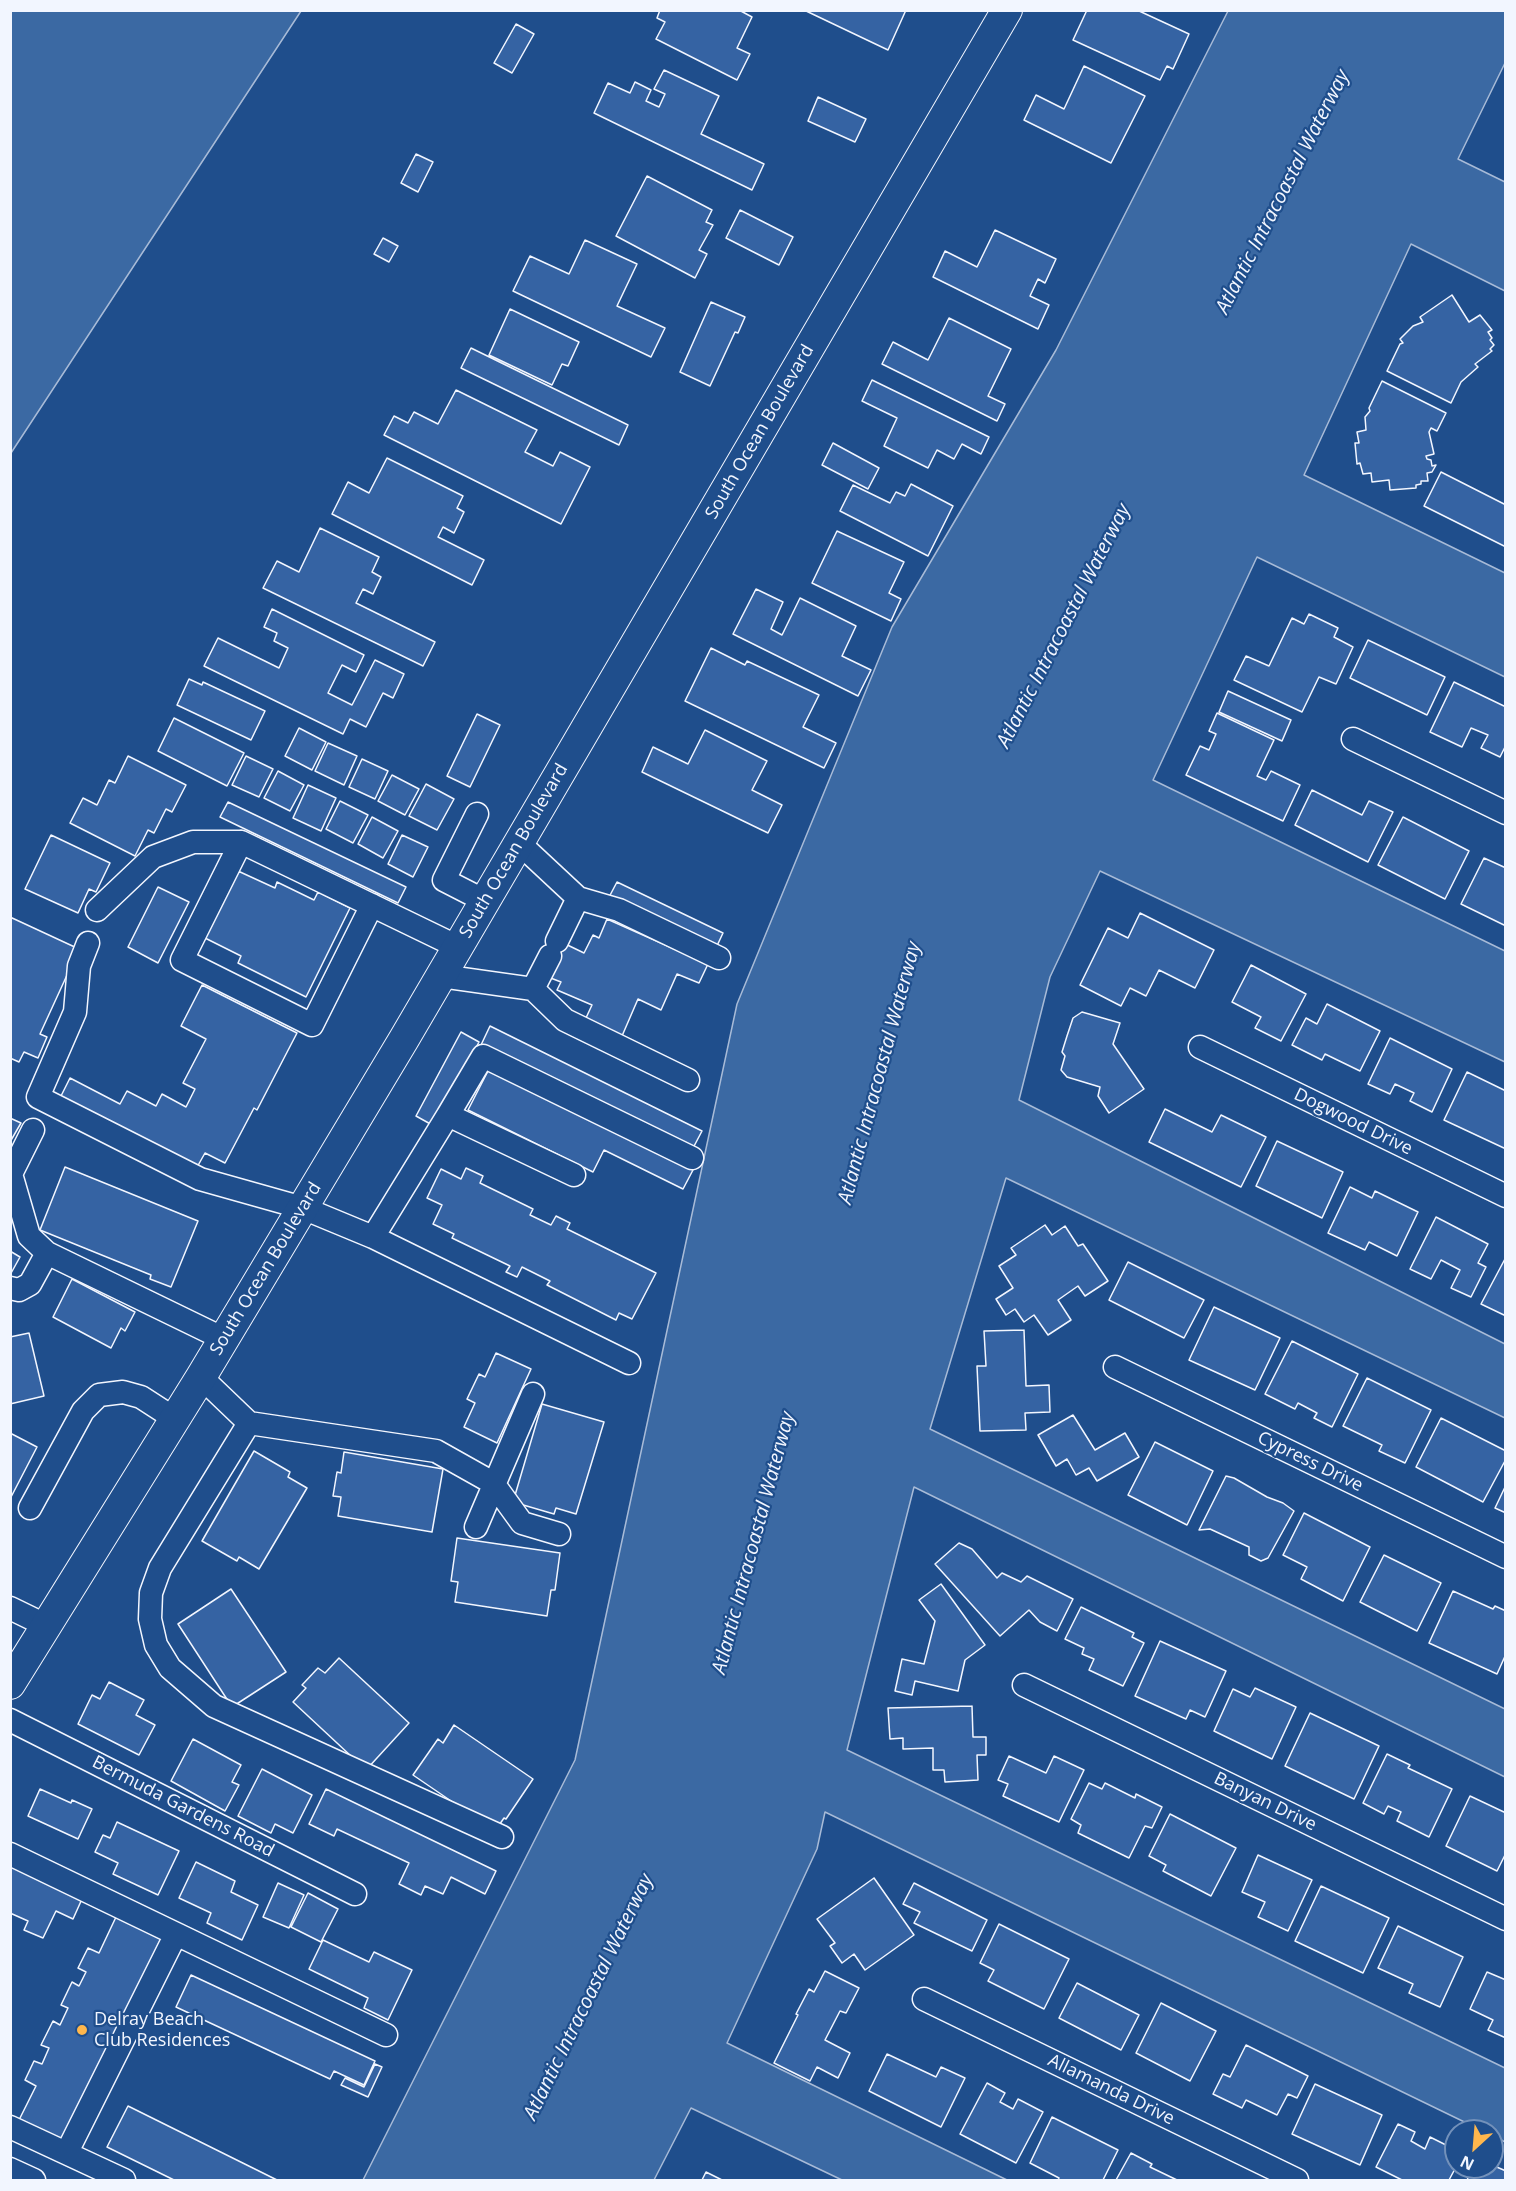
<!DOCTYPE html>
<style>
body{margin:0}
#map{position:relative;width:1516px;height:2191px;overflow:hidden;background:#1f4e8c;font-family:"Open Sans",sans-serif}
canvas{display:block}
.frame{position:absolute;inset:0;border:12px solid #f2f6ff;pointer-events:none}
.north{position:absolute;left:1444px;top:2119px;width:60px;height:60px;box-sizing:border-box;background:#1f4e8c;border:2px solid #7391ba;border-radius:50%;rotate:206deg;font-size:16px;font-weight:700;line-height:24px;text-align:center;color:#f2f6ff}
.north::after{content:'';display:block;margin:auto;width:21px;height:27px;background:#ffb74d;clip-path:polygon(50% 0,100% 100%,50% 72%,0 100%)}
</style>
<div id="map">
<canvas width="1516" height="2191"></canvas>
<div class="frame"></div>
<div class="north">N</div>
</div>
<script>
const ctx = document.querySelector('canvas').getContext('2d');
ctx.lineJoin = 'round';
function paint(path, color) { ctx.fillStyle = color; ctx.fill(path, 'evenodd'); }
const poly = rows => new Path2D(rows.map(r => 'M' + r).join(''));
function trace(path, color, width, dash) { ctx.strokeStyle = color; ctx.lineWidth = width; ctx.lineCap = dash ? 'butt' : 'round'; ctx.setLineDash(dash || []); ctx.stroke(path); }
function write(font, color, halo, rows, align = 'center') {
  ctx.font = font + ' "Open Sans",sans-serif'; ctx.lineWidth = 4.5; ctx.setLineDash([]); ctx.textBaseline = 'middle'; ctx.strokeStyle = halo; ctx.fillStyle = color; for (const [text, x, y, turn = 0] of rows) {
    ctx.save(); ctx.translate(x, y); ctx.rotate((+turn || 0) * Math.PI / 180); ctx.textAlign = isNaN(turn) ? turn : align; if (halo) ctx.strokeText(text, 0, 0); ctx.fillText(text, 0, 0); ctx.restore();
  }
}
const water = poly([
 [11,10,301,11,11,453,10,11,11,10],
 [1228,11,1505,11,1505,63,1458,159,1505,182,1505,291,1411,244,1304,475,1505,573,1505,677,1257,557,1153,780,1505,951,1505,1062,1100,871,1050,977,1019,1100,1505,1344,1505,1418,1006,1178,930,1429,1505,1709,1505,1777,914,1487,847,1750,1505,2068,1505,2142,1492,2135,1492,2131,1483,2131,825,1812,817,1849,727,2043,1007,2180,842,2180,691,2108,654,2180,363,2180,575,1760,737,1004,892,627,1056,350,1228,11]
]);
const building = poly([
 [660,10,739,10,752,17,737,48,750,54,737,80,656,39,665,22,657,18,660,10],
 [804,10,906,10,888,50,804,10],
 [1087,10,1137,10,1189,34,1173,69,1167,66,1160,80,1073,40,1087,10],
 [516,24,534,34,512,73,494,63,516,24],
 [1084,66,1145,96,1111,163,1024,120,1036,95,1064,109,1084,66],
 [664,70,719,96,701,134,764,164,752,190,594,113,608,83,630,93,635,82,651,90,646,101,659,107,665,94,654,89,664,70],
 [818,97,866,119,855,142,808,121,818,97],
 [416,154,433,162,418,192,401,183,416,154],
 [647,176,712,210,706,222,713,225,699,250,707,254,695,278,616,236,647,176],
 [740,210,793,237,779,265,726,238,740,210],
 [995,230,1056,259,1045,283,1038,279,1030,296,1049,305,1038,329,933,277,945,251,977,267,995,230],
 [383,238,398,246,389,262,374,254,383,238],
 [585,240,637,264,617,306,665,328,651,357,513,291,530,256,569,274,585,240],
 [1452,295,1469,322,1480,315,1492,330,1488,332,1492,338,1490,340,1494,345,1490,349,1492,351,1475,364,1478,367,1461,382,1451,403,1387,371,1400,344,1403,343,1400,339,1413,326,1423,322,1420,317,1452,295],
 [711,302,745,317,738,333,735,332,710,386,680,372,711,302],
 [510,309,579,342,568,366,562,364,552,385,489,355,510,309],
 [949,318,1011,349,988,396,1005,404,997,421,882,364,893,342,928,360,949,318],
 [471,348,628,425,619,445,461,368,471,348],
 [872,380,989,437,981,454,962,444,954,459,937,450,928,468,884,446,897,418,862,401,872,380],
 [1382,381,1446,413,1437,431,1431,428,1429,432,1434,454,1426,456,1427,459,1431,460,1432,466,1436,465,1432,472,1427,473,1428,481,1421,481,1421,484,1416,485,1416,488,1390,490,1389,480,1372,482,1371,473,1363,474,1360,463,1357,464,1355,443,1359,443,1357,432,1366,430,1365,417,1370,411,1369,408,1382,381],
 [456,390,537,430,525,452,553,466,560,452,590,467,561,524,384,435,394,416,408,423,414,412,438,424,456,390],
 [833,443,879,468,868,489,822,465,833,443],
 [387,458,463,496,457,508,464,512,454,533,443,527,438,537,484,560,472,585,332,514,348,482,369,493,387,458],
 [1441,472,1506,505,1506,547,1424,506,1441,472],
 [911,484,953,506,928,556,840,511,853,485,890,503,896,492,905,496,911,484],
 [320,528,379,557,372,572,381,577,373,594,363,589,356,603,435,642,423,666,263,588,277,561,299,572,320,528],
 [837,531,904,562,889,593,901,599,891,621,812,583,837,531],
 [756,589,783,602,771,629,782,635,800,598,856,626,842,656,871,670,858,696,733,634,756,589],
 [272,609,364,655,356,672,342,665,328,693,352,705,375,660,404,674,393,698,383,693,366,727,350,719,343,734,204,666,218,638,279,668,288,648,274,641,277,633,264,627,272,609],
 [1309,614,1338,628,1334,637,1353,647,1336,684,1319,677,1302,712,1234,680,1246,656,1269,666,1292,618,1304,624,1309,614],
 [1368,640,1445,677,1427,715,1350,678,1368,640],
 [711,648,745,665,747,661,819,695,803,727,836,743,824,768,685,701,711,648],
 [189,679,202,685,203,682,265,711,251,740,177,705,189,679],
 [1454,682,1506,707,1506,745,1500,757,1481,748,1488,735,1471,728,1462,747,1430,732,1454,682],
 [1228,691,1291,720,1282,741,1219,712,1228,691],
 [1217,713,1274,740,1257,776,1266,780,1271,771,1300,785,1283,821,1186,775,1200,746,1209,750,1216,734,1209,731,1217,713],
 [477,714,500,725,470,787,447,776,477,714],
 [174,718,244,753,227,786,158,751,174,718],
 [299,728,326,742,312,770,285,756,299,728],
 [705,730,767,761,752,790,782,805,768,833,642,772,653,747,688,764,705,730],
 [328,743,357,756,344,785,315,771,328,743],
 [128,756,186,785,172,812,166,809,154,833,148,830,135,856,70,823,83,798,97,805,109,780,115,783,128,756],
 [246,756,273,769,259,797,232,785,246,756],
 [362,759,388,771,375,799,349,787,362,759],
 [278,771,304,785,290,811,264,798,278,771],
 [392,775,419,789,405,815,378,801,392,775],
 [426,784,454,799,437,830,409,816,426,784],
 [308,785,336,798,321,831,293,818,308,785],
 [1312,790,1362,815,1369,801,1393,812,1368,862,1295,825,1312,790],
 [340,801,368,815,353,843,326,829,340,801],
 [228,802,406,887,398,903,220,817,228,802],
 [372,817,398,831,383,858,358,844,372,817],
 [1403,817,1469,851,1445,899,1378,865,1403,817],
 [51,835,110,863,96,892,89,889,78,913,25,889,51,835],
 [402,835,428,847,413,877,388,864,402,835],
 [1484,858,1506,868,1506,926,1461,904,1484,858],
 [238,871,275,888,277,882,314,900,318,892,350,908,306,997,238,963,241,956,205,938,238,871],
 [617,882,723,933,715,950,608,899,617,882],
 [158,887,189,902,158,963,128,947,158,887],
 [1140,913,1214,950,1195,988,1159,970,1146,996,1130,988,1121,1006,1080,985,1108,928,1128,938,1140,913],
 [10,917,79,949,40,1034,47,1037,38,1058,24,1052,19,1062,10,1058,10,917],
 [607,919,708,964,699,983,677,974,661,1010,638,999,622,1036,585,1020,592,1005,557,990,561,982,548,977,553,938,584,953,593,935,599,938,607,919],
 [1251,965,1306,994,1281,1041,1255,1028,1261,1017,1232,1002,1251,965],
 [202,985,297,1033,257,1110,254,1108,225,1163,205,1153,196,1169,60,1098,70,1078,120,1104,127,1091,156,1106,162,1094,186,1107,195,1089,183,1083,206,1039,181,1026,202,985],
 [1327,1004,1380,1031,1360,1071,1325,1054,1322,1060,1292,1045,1306,1018,1317,1024,1327,1004],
 [1082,1012,1120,1023,1113,1044,1144,1089,1109,1113,1098,1096,1100,1087,1067,1077,1061,1070,1065,1056,1062,1052,1067,1036,1073,1018,1082,1012],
 [490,1026,702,1131,692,1150,481,1045,490,1026],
 [461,1032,479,1042,434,1126,416,1116,461,1032],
 [1390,1038,1452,1069,1432,1112,1410,1101,1414,1093,1395,1084,1390,1094,1368,1084,1390,1038],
 [489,1069,693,1170,683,1189,604,1150,593,1172,468,1110,489,1069],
 [1467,1072,1506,1091,1506,1149,1444,1120,1467,1072],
 [1165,1109,1212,1132,1221,1115,1266,1137,1241,1187,1149,1142,1165,1109],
 [10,1118,21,1123,10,1142,10,1118],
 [1277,1141,1343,1172,1322,1218,1256,1186,1277,1141],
 [65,1167,198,1221,171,1287,150,1279,151,1275,40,1230,65,1167],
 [466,1168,483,1176,480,1183,533,1209,530,1215,551,1225,556,1216,570,1223,567,1229,656,1273,632,1319,619,1313,616,1320,547,1285,550,1281,522,1267,517,1277,506,1272,510,1266,452,1238,454,1234,433,1224,442,1205,427,1198,441,1169,461,1179,466,1168],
 [1350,1187,1372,1198,1375,1191,1418,1212,1397,1256,1369,1242,1365,1250,1328,1233,1350,1187],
 [1436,1217,1488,1244,1478,1263,1486,1267,1471,1297,1451,1288,1460,1270,1441,1260,1431,1279,1410,1269,1436,1217],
 [1045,1225,1052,1235,1065,1226,1078,1246,1083,1244,1108,1281,1085,1296,1078,1286,1058,1300,1071,1320,1048,1335,1034,1315,1024,1322,1015,1309,1006,1315,996,1299,1013,1288,999,1266,1016,1255,1011,1248,1045,1225],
 [10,1251,20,1257,10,1275,10,1251],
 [1506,1257,1506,1316,1481,1304,1506,1257],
 [1128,1262,1204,1300,1184,1338,1109,1300,1128,1262],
 [72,1279,135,1312,125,1331,121,1328,111,1348,53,1317,72,1279],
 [1214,1307,1280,1338,1255,1390,1189,1360,1214,1307],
 [1024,1330,1026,1386,1049,1385,1050,1412,1025,1413,1026,1430,980,1431,977,1366,986,1366,984,1331,1024,1330],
 [29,1333,44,1396,10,1404,10,1337,29,1333],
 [1292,1341,1358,1374,1332,1427,1314,1418,1317,1413,1298,1403,1295,1409,1265,1394,1292,1341],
 [496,1353,531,1369,497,1443,464,1427,475,1403,467,1399,479,1374,485,1377,496,1353],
 [1367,1378,1431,1410,1405,1463,1379,1451,1382,1445,1343,1426,1367,1378],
 [542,1404,604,1422,576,1514,556,1508,554,1514,513,1502,542,1404],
 [1073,1415,1095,1450,1125,1433,1139,1457,1097,1481,1089,1468,1076,1475,1067,1459,1056,1466,1038,1435,1073,1415],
 [1441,1418,1506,1451,1506,1459,1483,1502,1416,1467,1441,1418],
 [10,1433,37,1447,10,1499,10,1433],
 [1155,1442,1213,1471,1187,1525,1128,1495,1155,1442],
 [254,1451,290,1472,288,1477,307,1488,259,1569,239,1557,237,1561,202,1541,254,1451],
 [344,1452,443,1469,432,1532,338,1516,341,1497,333,1496,337,1472,341,1473,344,1452],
 [1226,1476,1234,1478,1267,1497,1283,1503,1294,1511,1268,1558,1261,1561,1249,1555,1249,1547,1210,1529,1199,1530,1226,1476],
 [1506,1485,1506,1513,1495,1508,1506,1485],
 [1304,1513,1370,1547,1343,1601,1301,1579,1307,1567,1283,1555,1304,1513],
 [457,1538,560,1553,555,1590,551,1590,547,1616,455,1602,458,1582,451,1581,457,1538],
 [959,1543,972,1549,997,1578,1002,1573,1021,1582,1027,1576,1073,1599,1057,1631,1040,1622,1029,1610,1000,1636,935,1564,959,1543],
 [1384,1555,1441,1583,1417,1631,1360,1602,1384,1555],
 [941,1584,985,1645,965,1660,958,1691,915,1681,912,1695,895,1691,902,1659,924,1664,935,1621,919,1600,941,1584],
 [231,1589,286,1672,232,1707,178,1624,231,1589],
 [1453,1591,1493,1609,1495,1606,1506,1611,1506,1654,1497,1674,1429,1643,1453,1591],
 [1081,1607,1134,1633,1132,1637,1144,1643,1123,1686,1089,1670,1094,1659,1082,1654,1084,1648,1065,1639,1081,1607],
 [1160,1641,1226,1671,1205,1717,1190,1710,1186,1719,1135,1696,1160,1641],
 [339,1658,409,1723,366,1770,293,1702,306,1688,302,1685,318,1668,325,1673,339,1658],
 [109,1682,144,1700,136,1715,155,1725,139,1755,78,1724,92,1695,100,1699,109,1682],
 [1255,1688,1296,1707,1272,1759,1214,1731,1233,1689,1250,1697,1255,1688],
 [972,1706,973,1737,986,1737,986,1755,977,1755,978,1780,945,1782,944,1770,933,1770,933,1748,903,1749,903,1738,890,1739,888,1708,972,1706],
 [1310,1713,1379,1746,1354,1799,1285,1766,1310,1713],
 [454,1725,533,1779,506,1819,504,1818,495,1831,413,1775,438,1739,443,1743,454,1725],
 [193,1739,241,1765,232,1782,239,1785,225,1811,171,1781,193,1739],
 [1387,1754,1410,1765,1408,1768,1452,1789,1429,1837,1397,1821,1401,1812,1388,1806,1384,1814,1363,1803,1387,1754],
 [1009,1756,1046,1773,1054,1756,1084,1770,1059,1822,1003,1796,1008,1784,998,1780,1009,1756],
 [262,1769,312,1795,293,1833,275,1824,271,1833,238,1816,262,1769],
 [1089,1783,1102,1789,1105,1783,1135,1798,1136,1794,1162,1807,1152,1828,1145,1826,1129,1858,1078,1833,1081,1825,1071,1819,1089,1783],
 [40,1789,71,1803,72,1800,92,1809,78,1839,28,1816,40,1789],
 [326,1789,496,1871,485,1894,451,1877,443,1894,425,1886,421,1895,399,1884,409,1863,337,1829,334,1836,309,1824,326,1789],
 [1470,1796,1506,1813,1506,1853,1497,1871,1446,1846,1470,1796],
 [1170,1814,1236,1848,1211,1896,1163,1871,1166,1865,1149,1856,1170,1814],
 [117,1822,179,1851,158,1895,113,1874,118,1863,95,1852,103,1835,110,1838,117,1822],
 [1258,1855,1312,1880,1288,1931,1258,1917,1265,1902,1242,1892,1258,1855],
 [196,1862,235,1881,231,1892,258,1905,242,1940,207,1923,211,1913,179,1898,196,1862],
 [10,1866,82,1899,73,1919,56,1911,43,1938,24,1930,28,1921,10,1913,10,1866],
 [874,1878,914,1935,865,1970,854,1954,842,1963,830,1946,835,1943,817,1919,874,1878],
 [278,1883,304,1895,289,1928,263,1917,278,1883],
 [914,1883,987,1920,972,1951,914,1923,920,1912,903,1904,914,1883],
 [1321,1886,1389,1918,1363,1973,1295,1941,1321,1886],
 [308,1893,338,1909,321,1942,291,1927,308,1893],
 [116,1917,161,1939,62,2141,19,2120,36,2086,25,2080,34,2061,42,2064,49,2048,41,2045,53,2021,60,2025,68,2008,61,2005,72,1982,79,1986,86,1972,78,1968,88,1948,99,1953,116,1917],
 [999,1924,1069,1959,1044,2009,988,1981,994,1970,980,1963,999,1924],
 [1398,1926,1463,1957,1440,2007,1409,1993,1413,1984,1378,1968,1398,1926],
 [323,1940,369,1962,374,1952,412,1970,388,2020,364,2008,368,1998,309,1969,323,1940],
 [825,1971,859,1988,846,2013,840,2011,825,2040,850,2053,838,2078,817,2067,810,2081,774,2063,798,2015,796,2014,809,1989,814,1992,825,1971],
 [1487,1972,1506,1980,1506,2038,1488,2030,1493,2020,1470,2009,1487,1972],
 [191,1975,375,2061,364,2085,334,2071,330,2079,176,2007,191,1975],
 [1077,1983,1139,2015,1121,2050,1059,2018,1077,1983],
 [1161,2003,1216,2031,1190,2081,1136,2053,1161,2003],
 [1246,2045,1308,2076,1297,2098,1288,2094,1277,2115,1246,2100,1242,2108,1213,2094,1223,2074,1230,2077,1246,2045],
 [887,2054,936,2077,941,2067,965,2078,941,2127,869,2091,887,2054],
 [375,2064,382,2067,368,2097,341,2085,345,2078,364,2087,375,2064],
 [987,2083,1005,2093,1000,2102,1013,2109,1018,2099,1043,2112,1016,2163,960,2134,987,2083],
 [1315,2084,1382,2115,1360,2165,1292,2134,1315,2084],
 [128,2106,277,2180,174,2180,107,2147,128,2106],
 [1052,2117,1118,2150,1103,2180,1058,2180,1059,2178,1030,2163,1052,2117],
 [1398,2124,1415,2132,1411,2141,1425,2149,1430,2137,1456,2150,1456,2167,1449,2180,1402,2180,1376,2167,1398,2124],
 [1131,2153,1152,2164,1150,2167,1177,2180,1116,2180,1131,2153],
 [1492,2165,1506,2171,1506,2180,1467,2180,1473,2167,1492,2167,1492,2165],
 [706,2172,722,2180,702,2180,706,2172]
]);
const minor = poly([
 [1353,739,1506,813],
 [477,814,444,880,485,901],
 [241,842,182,960,312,1025,372,905],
 [519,843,578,898,557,941],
 [578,898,619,910,719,958],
 [97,910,153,857,193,842,241,842,458,947],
 [88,943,79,966,75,1012,38,1097,200,1179,303,1208,373,1237,629,1363],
 [441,976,533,989,550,956],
 [533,989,565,1020,688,1080],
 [1200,1047,1506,1196],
 [448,1115,483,1056,692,1158],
 [33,1130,11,1174,29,1236,47,1253,224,1339],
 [373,1237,448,1115,574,1175],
 [10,1288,19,1290,30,1284,47,1253],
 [1115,1367,1506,1557],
 [201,1377,249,1423,436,1451,493,1483,522,1523,559,1534],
 [249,1423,160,1568,151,1593,150,1619,156,1645,170,1668,214,1706,502,1837],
 [30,1508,83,1411,99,1395,123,1392,141,1397,175,1419],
 [476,1527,533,1394],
 [10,1608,47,1626],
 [1024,1685,1506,1919],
 [10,1720,355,1894],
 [10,1854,386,2035],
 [924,1999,1297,2180],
 [10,2127,124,2180],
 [67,2152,176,1934],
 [10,2169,34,2180]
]);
const major = poly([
 [10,1684,201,1377,404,1039,1007,10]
]);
const markers = [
 [82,2030,6,"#ffb74d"]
];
const streetNames = [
 ["South Ocean Boulevard",760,432,-60],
 ["South Ocean Boulevard",514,851,-60],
 ["Dogwood Drive",1353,1122,26],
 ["South Ocean Boulevard",266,1269,-59],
 ["Cypress Drive",1310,1462,26],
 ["Banyan Drive",1265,1802,26],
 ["Bermuda Gardens Road",183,1807,27],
 ["Allamanda Drive",1111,2090,26]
];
const poiNames = [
 ["Delray Beach",94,2020],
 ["Club Residences",94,2041]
];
const waterNames = [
 ["Atlantic Intracoastal Waterway",1283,192,-63],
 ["Atlantic Intracoastal Waterway",1064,626,-63],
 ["Atlantic Intracoastal Waterway",880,1073,-75],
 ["Atlantic Intracoastal Waterway",754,1543,-75],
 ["Atlantic Intracoastal Waterway",589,1997,-64]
];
paint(water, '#3b69a3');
trace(water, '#a8bbd7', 1.5);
paint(building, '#3563a3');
trace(building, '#f2f6ff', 1.5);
trace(minor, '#f2f6ff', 25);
trace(major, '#f2f6ff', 32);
trace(minor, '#1f4e8c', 22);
trace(major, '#1f4e8c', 30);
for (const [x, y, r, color] of markers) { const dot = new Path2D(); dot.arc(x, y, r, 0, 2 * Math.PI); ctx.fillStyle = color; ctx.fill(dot); trace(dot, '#1f4e8c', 2); }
write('18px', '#f2f6ff', '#1f4e8c', streetNames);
write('18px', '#f2f6ff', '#1f4e8c', poiNames, 'left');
write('italic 20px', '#f2f6ff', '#1f4e8c', waterNames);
</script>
